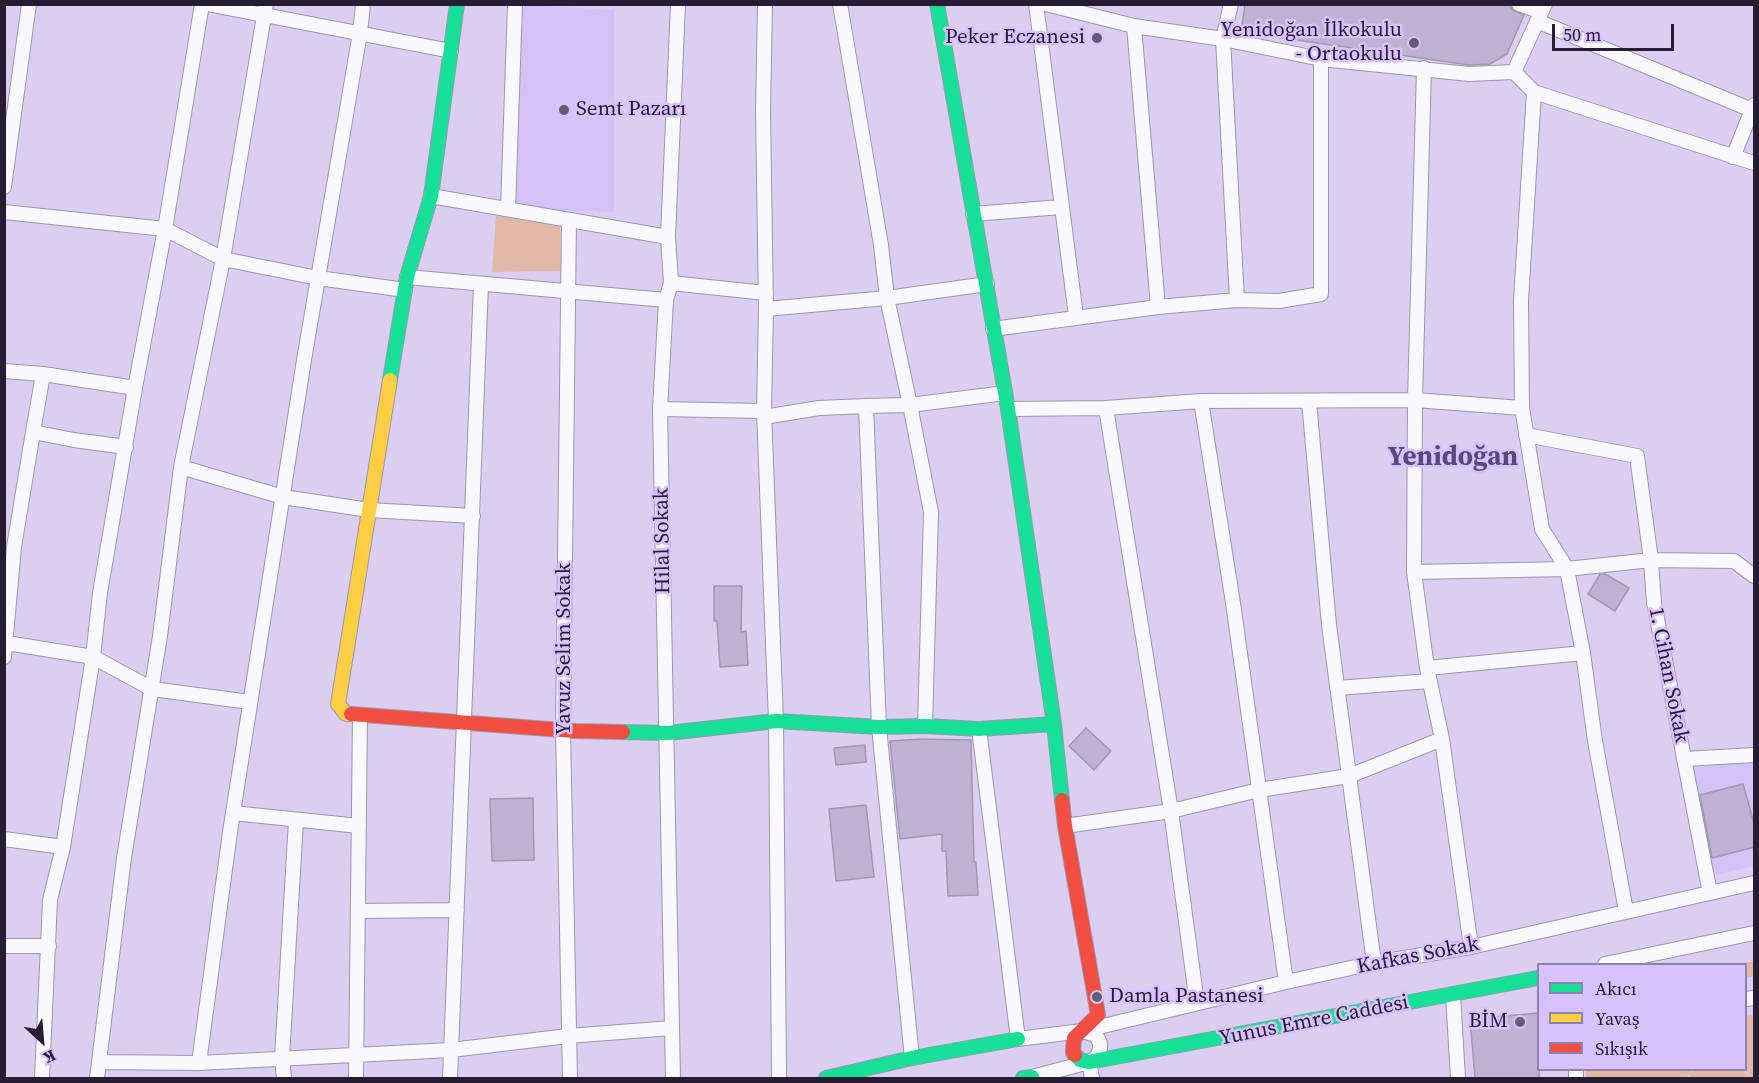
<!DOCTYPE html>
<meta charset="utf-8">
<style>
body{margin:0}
#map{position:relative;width:1759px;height:1083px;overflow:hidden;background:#dacff1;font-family:"Source Serif 4",serif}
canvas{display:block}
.frame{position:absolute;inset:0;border:6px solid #251d34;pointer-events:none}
.legend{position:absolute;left:1537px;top:963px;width:210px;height:108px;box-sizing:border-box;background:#d5c2fe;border:2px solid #8f80ad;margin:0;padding:8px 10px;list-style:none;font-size:18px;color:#251d34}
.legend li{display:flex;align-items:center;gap:12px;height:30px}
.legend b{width:30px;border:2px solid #8f80ad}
.north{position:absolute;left:12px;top:1011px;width:60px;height:60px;-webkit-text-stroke:4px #d5c2fe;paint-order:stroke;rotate:154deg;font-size:16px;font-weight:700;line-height:24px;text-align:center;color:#251d34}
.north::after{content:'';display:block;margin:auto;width:21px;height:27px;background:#251d34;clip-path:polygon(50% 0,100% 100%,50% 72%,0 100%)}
.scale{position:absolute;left:1552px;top:24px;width:122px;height:27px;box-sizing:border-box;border:3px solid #251d34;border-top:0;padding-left:8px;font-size:18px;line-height:21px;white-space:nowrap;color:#251d34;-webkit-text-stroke:4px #d5c2fe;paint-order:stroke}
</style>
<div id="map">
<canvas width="1759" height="1083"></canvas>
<div class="frame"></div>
<ul class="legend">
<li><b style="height:8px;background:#16e098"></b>Akıcı</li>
<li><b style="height:8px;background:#ffcf43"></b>Yavaş</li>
<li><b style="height:8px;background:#f24e42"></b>Sıkışık</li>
</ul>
<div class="north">K</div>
<div class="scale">50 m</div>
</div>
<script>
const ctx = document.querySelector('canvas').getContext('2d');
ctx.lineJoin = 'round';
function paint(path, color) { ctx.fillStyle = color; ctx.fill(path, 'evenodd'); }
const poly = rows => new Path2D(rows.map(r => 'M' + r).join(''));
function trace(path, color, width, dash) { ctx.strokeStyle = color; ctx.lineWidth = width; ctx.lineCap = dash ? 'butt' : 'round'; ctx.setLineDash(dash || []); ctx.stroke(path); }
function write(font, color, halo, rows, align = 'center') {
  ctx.font = font + ' "Source Serif 4",serif'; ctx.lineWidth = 5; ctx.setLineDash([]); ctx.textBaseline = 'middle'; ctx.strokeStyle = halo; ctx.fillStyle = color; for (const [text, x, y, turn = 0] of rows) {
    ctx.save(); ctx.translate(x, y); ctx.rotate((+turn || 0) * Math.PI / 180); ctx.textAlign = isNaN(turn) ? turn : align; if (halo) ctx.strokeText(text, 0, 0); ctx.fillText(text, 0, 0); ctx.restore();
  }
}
const built = poly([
 [521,5,614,10,614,212,508,209],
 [1754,761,1754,866,1715,875,1691,768]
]);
const green = poly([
 [496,216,560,225,561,271,492,272],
 [1754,961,1754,976,1746,978,1746,964,1737,964],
 [1754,1015,1754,1078,1586,1078,1586,1070,1746,1070,1746,1016]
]);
const building = poly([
 [1245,4,1508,4,1513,10,1524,15,1507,54,1490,64,1469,65,1241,32,1245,4],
 [1600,574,1605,574,1629,588,1615,611,1588,594,1600,574],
 [714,586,742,586,741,632,746,631,748,665,720,667,717,621,714,621,714,586],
 [1086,728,1111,751,1094,770,1069,746,1086,728],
 [921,739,971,740,974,862,976,862,978,895,948,896,946,851,942,851,942,834,900,839,890,741,921,739],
 [865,745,866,762,836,765,834,748,865,745],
 [1743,784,1755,827,1755,847,1712,858,1700,795,1743,784],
 [533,798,534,860,492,861,490,799,533,798],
 [866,805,874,877,836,881,829,809,866,805],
 [1539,1013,1539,1078,1475,1078,1470,1019,1539,1013]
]);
const path = poly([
 [1744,1070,1748,1078],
 [1746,1072,1754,1072],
 [1688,1078,1693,1070]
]);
const street = poly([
 [207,4,451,51],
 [765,4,763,111,766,309,764,411,776,721,779,1078],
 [840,4,881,245,887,298,910,405,1005,393],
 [1036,4,1076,316],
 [1046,4,1134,26,1223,39,1321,59,1469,74,1514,72,1534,92,1754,163],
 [1231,4,1223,39,1237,300],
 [1519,4,1541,12],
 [1537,21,1752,110],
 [1134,26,1158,307],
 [1424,68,1415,400,1414,572,1427,668,1442,739,1471,947],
 [1514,72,1545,4],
 [1534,92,1521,300,1522,408,1542,529,1567,569,1583,653,1595,741,1626,911],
 [1733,157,1754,105],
 [4,187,29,4],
 [431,196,668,237],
 [508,209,515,4],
 [4,212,165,229,223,259,318,278,405,290],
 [973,214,1061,207],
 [569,220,563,730,570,1078],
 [407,277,666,300],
 [671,283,766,293],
 [766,309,887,298,987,284],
 [993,329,1158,307,1237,300,1279,301,1321,294,1321,59],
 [4,371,43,374,135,388],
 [1201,401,1233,603,1286,982],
 [1309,401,1329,625,1374,963],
 [1106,408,1171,811,1197,1003],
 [660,409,764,411],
 [1008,409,1106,408,1201,401,1415,400,1522,408],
 [764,417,819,408,866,406],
 [33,432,43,374],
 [1526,435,1637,456,1651,560,1654,603,1710,893],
 [181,467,283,497,369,510,473,516],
 [1414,572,1567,569,1651,560,1734,561,1754,576],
 [7,643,93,657,152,689,250,702],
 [4,657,14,547,33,432,74,440,126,447],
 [1427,668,1583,653],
 [1337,688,1430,681],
 [979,729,1018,1039,1082,1031,1096,1035,1100,1043,1100,1049,1097,1057,1089,1062,1032,1077,1032,1078],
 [1684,759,1754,755],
 [233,813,359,826],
 [1065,826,1171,811,1259,790,1349,776,1442,739],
 [4,839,63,847],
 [358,911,457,910],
 [4,946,49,946],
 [1605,964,1754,933],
 [1453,995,1458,1078],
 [1746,999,1754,998],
 [1082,1031,1286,982,1374,963,1471,947,1754,883],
 [912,1058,879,727,866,406,910,405,931,512,925,726],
 [99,1062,199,1063,451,1050,568,1036,672,1028],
 [1089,1062,1092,1078],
 [199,1063,230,832,304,360,360,33,363,4],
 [1576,1070,1576,1078],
 [42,1078,50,900,63,847,93,657,100,593,135,388,165,229,202,4],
 [97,1078,124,858,160,636,181,467,223,259,266,4],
 [284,1078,282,1058,296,820],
 [356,1078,360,715],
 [450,1078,481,284],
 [673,1078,660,409,666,300,671,283,668,237,678,4]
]);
const fast = poly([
 [937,4,1008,409,1054,724,1062,800],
 [390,380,407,277,431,196,457,4],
 [623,732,668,733,776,721,879,727,925,726,979,729,1054,724],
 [1075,1055,1080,1060,1089,1062,1538,978],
 [826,1078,912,1058,1018,1039],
 [1023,1078,1032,1077]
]);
const slow = poly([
 [351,714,346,714,338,704,390,380]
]);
const jam = poly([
 [351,714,575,731,623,732],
 [1062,800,1065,826,1098,1015,1074,1038,1073,1053,1075,1055]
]);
const markers = [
 [1097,38,6,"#645b76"],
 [1414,43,6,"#645b76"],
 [564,110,6,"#645b76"],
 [1097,997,6,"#645b76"],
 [1520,1022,6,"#645b76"]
];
const poiNames = [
 ["Yenidoğan İlkokulu",1402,31],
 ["- Ortaokulu",1402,55],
 ["Peker Eczanesi",1085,38],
 ["Semt Pazarı",576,110,"left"],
 ["Damla Pastanesi",1109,997,"left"],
 ["BİM",1508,1022]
];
const streetNames = [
 ["Hilal Sokak",663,541,-91],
 ["Yavuz Selim Sokak",565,649,-90],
 ["1. Cihan Sokak",1668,675,79],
 ["Kafkas Sokak",1418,956,-11],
 ["Yunus Emre Caddesi",1314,1021,-11]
];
const districtNames = [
 ["Yenidoğan",1453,458]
];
paint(built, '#d3c2f6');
paint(green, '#e1b7a8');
paint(building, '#bdb2d3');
trace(building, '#a097b1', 1.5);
trace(street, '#9e95ae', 16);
trace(fast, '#9e95ae', 16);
trace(slow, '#9e95ae', 16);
trace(jam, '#9e95ae', 16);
trace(path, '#d1cdd7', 3, [3, 4.5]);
trace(street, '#f9f8fd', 14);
trace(fast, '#16e098', 14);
trace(slow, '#ffcf43', 14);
trace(jam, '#f24e42', 14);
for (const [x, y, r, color] of markers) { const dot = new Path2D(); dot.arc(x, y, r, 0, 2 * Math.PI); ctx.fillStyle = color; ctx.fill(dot); trace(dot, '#d5c2fe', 2); }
write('21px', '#251d34', '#d5c2fe', poiNames, 'right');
write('21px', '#251d34', '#d5c2fe', streetNames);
write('bold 27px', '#5a477b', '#d5c2fe', districtNames);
</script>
